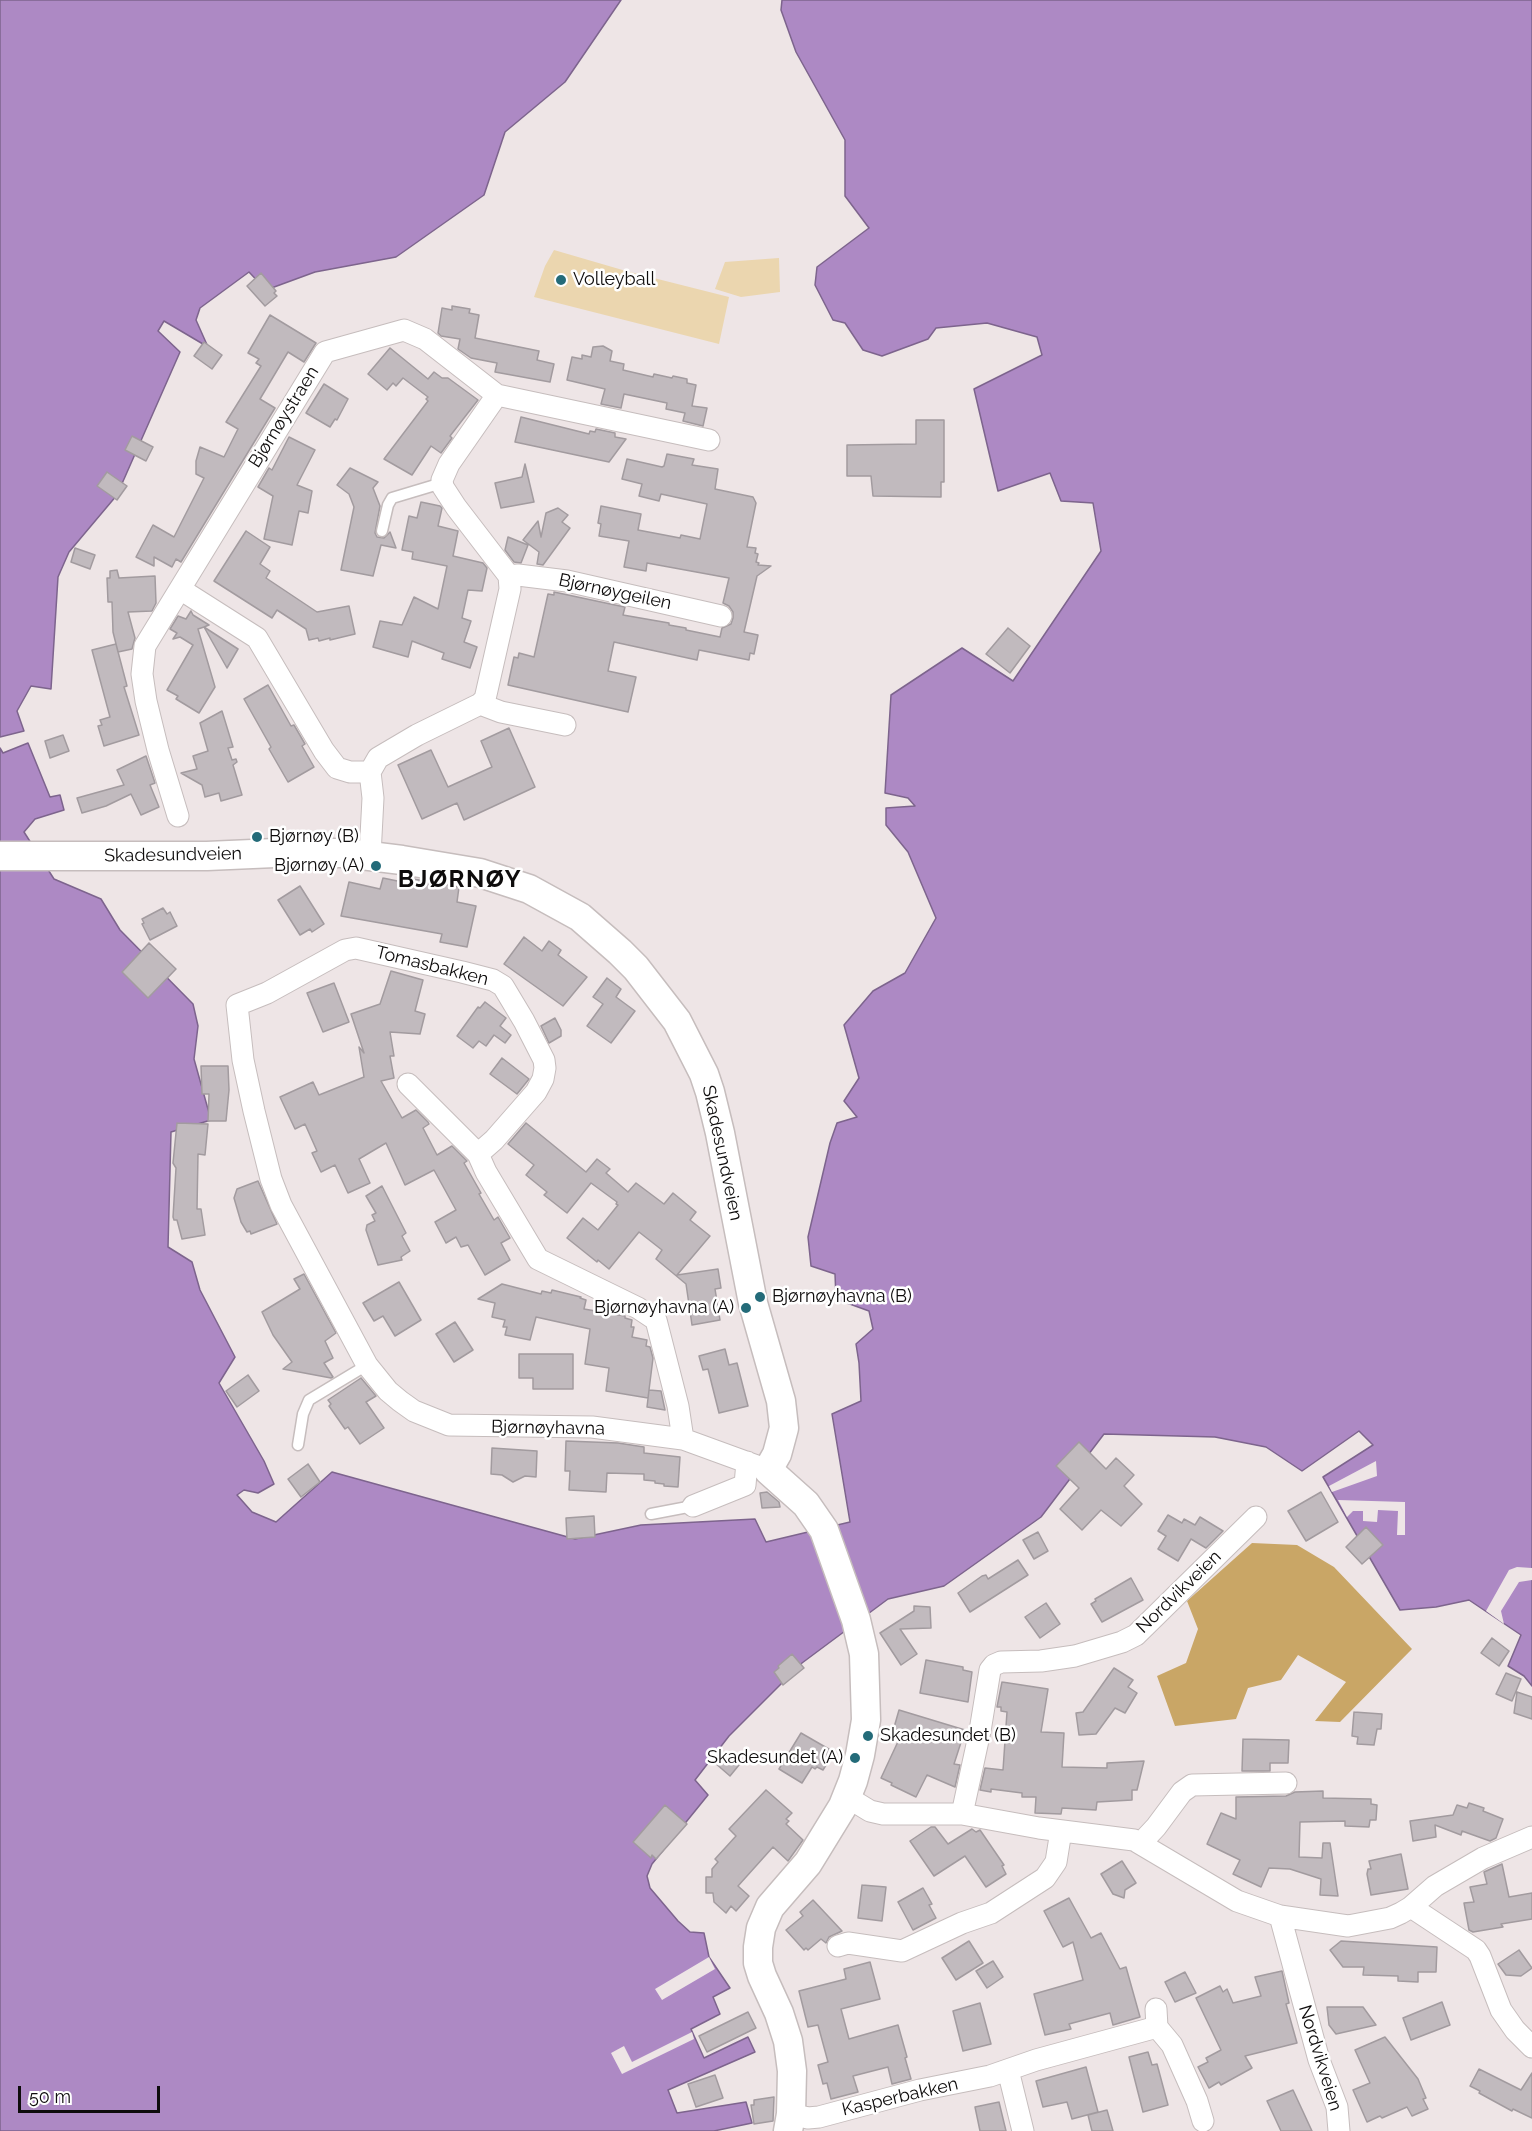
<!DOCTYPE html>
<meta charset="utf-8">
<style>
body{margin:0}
#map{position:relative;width:1532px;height:2131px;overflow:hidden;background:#eee5e6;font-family:Raleway,sans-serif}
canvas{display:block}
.scale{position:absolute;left:18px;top:2086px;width:142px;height:27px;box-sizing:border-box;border:3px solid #0e0c0c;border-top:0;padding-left:8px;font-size:18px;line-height:21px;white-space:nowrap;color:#0e0c0c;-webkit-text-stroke:4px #fff;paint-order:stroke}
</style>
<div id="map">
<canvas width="1532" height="2131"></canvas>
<div class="scale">50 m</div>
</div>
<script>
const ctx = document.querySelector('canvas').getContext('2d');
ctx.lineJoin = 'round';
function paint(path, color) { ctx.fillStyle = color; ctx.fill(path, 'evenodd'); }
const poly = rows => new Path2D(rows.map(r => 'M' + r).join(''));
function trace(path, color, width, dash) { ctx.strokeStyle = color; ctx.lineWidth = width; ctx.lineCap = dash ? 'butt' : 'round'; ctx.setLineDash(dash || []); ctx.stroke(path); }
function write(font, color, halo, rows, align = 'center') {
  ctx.font = font + ' Raleway,sans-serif'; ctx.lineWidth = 5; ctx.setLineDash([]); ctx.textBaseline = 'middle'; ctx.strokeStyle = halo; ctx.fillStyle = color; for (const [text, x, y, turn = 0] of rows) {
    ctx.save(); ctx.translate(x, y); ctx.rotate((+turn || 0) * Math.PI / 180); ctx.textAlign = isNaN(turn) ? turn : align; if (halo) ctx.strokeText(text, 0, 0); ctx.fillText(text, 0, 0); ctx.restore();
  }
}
const green = poly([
 [554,250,626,271,729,297,719,344,534,297,545,266],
 [779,258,780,292,741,297,715,289,725,262]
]);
const forest = poly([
 [1252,1543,1297,1545,1334,1567,1412,1649,1340,1722,1315,1721,1346,1682,1298,1655,1281,1680,1248,1688,1236,1719,1175,1726,1157,1676,1186,1663,1198,1629,1187,1601]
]);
const water = poly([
 [0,0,621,0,565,82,505,132,484,195,396,257,315,272,266,290,249,272,200,308,196,320,208,347,164,321,158,331,180,352,117,495,69,552,58,577,51,689,31,686,17,711,24,731,0,737,0,0],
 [782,0,1532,0,1532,1686,1524,1676,1508,1666,1521,1635,1469,1600,1436,1607,1400,1610,1323,1477,1373,1445,1359,1431,1302,1471,1266,1447,1215,1437,1104,1434,1041,1517,944,1586,888,1599,802,1663,729,1736,695,1780,708,1795,652,1864,647,1876,650,1888,678,1921,690,1932,704,1933,709,1957,730,1988,713,1997,720,2014,691,2029,704,2058,748,2037,755,2052,668,2090,677,2113,746,2102,752,2123,714,2131,0,2131,0,748,3,753,28,743,50,797,60,795,64,810,35,819,24,832,54,879,101,899,120,930,193,1004,198,1026,194,1059,211,1120,171,1132,168,1247,192,1262,200,1290,235,1357,219,1383,264,1461,274,1484,258,1493,244,1490,237,1495,252,1512,276,1522,332,1472,575,1539,641,1525,755,1519,766,1542,850,1522,832,1414,861,1401,859,1363,856,1344,873,1329,869,1311,836,1299,835,1274,811,1266,808,1237,830,1143,837,1123,857,1117,844,1101,859,1078,844,1025,873,991,905,973,936,918,908,852,886,825,886,808,915,806,908,798,885,793,891,695,962,648,1013,681,1101,551,1093,503,1061,501,1050,473,998,491,974,389,1042,355,1037,337,987,323,936,328,928,339,882,356,863,350,845,323,833,320,815,285,817,267,869,228,845,196,845,140,796,52,781,10,782,0]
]);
const pier = poly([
 [1376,1461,1377,1476,1332,1492,1329,1486],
 [1338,1500,1405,1502,1405,1535,1397,1535,1398,1511,1378,1510,1377,1522,1363,1521,1363,1511,1353,1511,1347,1517],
 [1517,1567,1532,1568,1532,1580,1519,1582,1501,1611,1504,1624,1486,1611,1509,1570],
 [709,1957,715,1969,662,2000,655,1989],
 [692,2032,694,2039,622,2074,611,2053,624,2046,632,2062]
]);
const building = poly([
 [261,273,276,291,274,293,277,296,265,306,247,286,261,273],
 [452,306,470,309,469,313,479,315,475,338,539,351,537,360,554,364,550,382,495,372,497,363,471,358,458,349,460,339,441,336,438,333,442,308,452,310,452,306],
 [270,315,316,343,304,362,288,352,260,399,275,408,181,562,176,559,172,567,154,557,154,566,136,557,153,525,174,537,204,478,196,474,196,461,200,447,224,457,238,429,226,422,261,366,256,363,259,359,248,353,270,315],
 [204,342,222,355,212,369,194,356,204,342],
 [603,346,612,351,610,361,624,364,623,370,653,377,654,374,672,378,673,376,687,379,687,383,696,385,692,406,707,408,703,426,683,421,685,413,666,409,667,403,624,394,621,408,601,404,605,389,567,380,572,357,582,359,582,355,591,357,593,347,603,346],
 [390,348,428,379,434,372,442,378,448,378,478,400,450,436,452,438,441,453,431,446,412,475,384,459,428,401,426,399,428,397,403,378,396,386,393,383,387,390,368,374,390,348],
 [324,384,348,399,337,420,335,419,330,427,306,413,324,384],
 [521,417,589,434,590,431,595,432,596,429,615,433,615,437,626,439,609,462,515,442,521,417],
 [916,420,944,420,944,482,941,482,941,497,873,496,871,476,847,476,847,445,916,444,916,420],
 [132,436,153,447,146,461,125,450,132,436],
 [289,437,315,450,297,485,312,491,308,513,299,511,292,545,264,539,273,496,258,487,269,468,272,470,289,437],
 [667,454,694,459,692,465,718,469,715,489,753,497,756,503,747,547,756,548,755,553,758,554,756,562,759,563,758,565,771,566,757,576,744,632,758,635,754,654,750,653,749,660,699,650,697,660,614,642,608,671,636,677,628,712,508,685,514,657,518,658,519,653,534,657,548,594,554,595,554,592,615,605,625,607,623,615,669,623,669,625,686,628,686,630,720,637,722,628,731,624,733,618,733,612,729,606,723,603,729,578,647,563,646,571,624,567,629,541,599,536,601,524,598,523,601,506,641,514,638,530,680,538,681,535,700,539,707,504,661,494,659,501,639,496,642,484,622,479,627,459,662,467,664,466,667,454],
 [525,464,534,502,501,508,495,483,522,477,525,464],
 [350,468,378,482,373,488,380,506,375,533,377,537,384,538,390,532,396,548,381,545,373,576,341,570,354,507,349,494,337,485,350,468],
 [107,472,127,486,117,500,97,486,107,472],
 [421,502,440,506,442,508,438,526,458,531,453,556,483,563,487,568,482,591,468,590,462,618,471,621,464,642,477,647,470,668,442,659,444,653,412,641,408,657,373,647,380,621,402,625,414,597,438,609,447,566,412,559,413,552,402,550,409,516,417,518,421,502],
 [558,508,568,515,562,522,570,528,543,565,537,564,539,552,523,540,538,521,541,537,546,513,558,508],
 [246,531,270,547,260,564,270,571,266,578,317,612,349,606,355,634,330,640,330,638,319,641,318,638,309,640,306,629,277,610,272,618,214,581,246,531],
 [508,537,528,545,521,563,514,562,505,550,508,537],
 [75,548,95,555,90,569,71,562,75,548],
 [117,570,119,578,155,576,156,603,152,611,128,612,135,638,132,649,118,652,113,632,112,602,108,602,107,578,110,578,110,571,117,570],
 [191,611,193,615,209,625,204,627,238,649,227,668,204,627,198,629,215,687,199,713,176,699,178,696,167,690,193,645,180,637,173,639,177,633,170,629,178,616,186,619,191,611],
 [1008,628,1030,646,1010,673,986,654,1008,628],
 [116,644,127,686,124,687,139,735,104,746,98,726,102,725,100,720,110,717,92,650,116,644],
 [268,685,291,726,294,725,305,744,302,746,314,767,288,782,269,749,271,747,244,699,268,685],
 [222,711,233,747,228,748,232,760,236,759,237,762,233,765,242,795,221,801,219,793,205,797,202,785,181,773,197,769,193,756,208,751,200,723,222,711],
 [509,728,535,787,464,820,457,803,422,819,398,765,431,750,448,787,492,767,481,741,509,728],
 [63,735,69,751,50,758,45,741,63,735],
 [146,756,155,783,150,785,159,807,141,815,131,794,106,806,82,813,77,798,124,785,117,770,146,756],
 [383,878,407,883,408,878,459,887,457,902,476,906,467,947,440,942,442,934,341,916,349,882,380,889,383,878],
 [300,886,324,924,312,932,310,929,300,935,278,900,300,886],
 [163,908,167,914,170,912,177,926,150,940,142,924,144,923,142,919,163,908],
 [524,937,542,951,549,941,561,950,558,955,587,977,563,1006,504,964,524,937],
 [149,943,176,969,148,998,122,972,149,943],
 [391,971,423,980,415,1011,425,1014,420,1034,390,1032,394,1056,390,1056,394,1078,381,1081,402,1118,416,1110,428,1122,429,1124,423,1128,437,1155,452,1146,467,1161,464,1163,481,1193,479,1194,494,1220,498,1217,510,1238,501,1243,510,1260,485,1275,468,1245,461,1247,456,1237,446,1243,435,1222,456,1210,434,1170,405,1185,386,1143,359,1159,370,1183,348,1193,335,1165,321,1172,312,1153,317,1151,305,1124,295,1129,280,1097,313,1082,319,1095,364,1077,359,1047,364,1053,351,1014,380,1004,391,971],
 [607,978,621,989,616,997,635,1011,611,1043,587,1026,603,1004,593,997,607,978],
 [334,983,349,1022,323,1032,307,993,334,983],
 [485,1002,506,1018,500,1026,511,1035,505,1043,494,1035,486,1046,479,1041,473,1048,457,1036,478,1007,480,1008,485,1002],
 [555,1018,561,1030,561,1036,549,1043,541,1026,555,1018],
 [502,1058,529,1079,517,1094,490,1074,502,1058],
 [201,1066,228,1066,229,1090,226,1121,208,1121,209,1094,202,1094,201,1066],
 [177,1123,208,1124,205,1155,198,1154,197,1209,201,1209,205,1235,182,1239,177,1220,174,1220,173,1217,176,1168,173,1163,177,1123],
 [526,1123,586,1172,597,1159,610,1169,606,1173,628,1192,636,1183,664,1204,673,1193,696,1212,690,1220,710,1236,677,1275,718,1269,721,1288,715,1289,720,1320,692,1325,686,1284,656,1259,662,1250,639,1232,609,1269,598,1260,597,1262,567,1238,583,1218,598,1230,618,1205,616,1204,617,1202,591,1183,567,1213,544,1195,547,1192,526,1175,534,1165,508,1144,526,1123],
 [258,1181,277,1224,251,1234,250,1231,247,1232,241,1222,234,1198,237,1189,258,1181],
 [382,1186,406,1233,402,1236,410,1251,401,1257,402,1260,378,1265,366,1230,367,1225,375,1221,372,1215,376,1213,366,1196,382,1186],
 [304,1274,336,1333,325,1341,333,1358,324,1363,333,1377,331,1378,283,1369,292,1362,273,1335,262,1312,300,1289,294,1279,304,1274],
 [399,1282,421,1320,395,1336,383,1316,374,1321,363,1303,399,1282],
 [502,1284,541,1294,542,1291,551,1293,552,1290,581,1297,580,1298,586,1300,584,1309,625,1316,625,1318,632,1320,631,1327,634,1327,632,1337,647,1340,646,1346,650,1347,653,1358,648,1398,606,1391,609,1368,585,1364,590,1329,536,1317,530,1340,505,1335,507,1327,503,1327,505,1320,492,1317,495,1303,478,1299,502,1284],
 [455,1322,473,1350,454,1362,436,1334,455,1322],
 [725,1349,729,1365,737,1363,748,1406,719,1413,708,1369,703,1370,699,1356,725,1349],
 [519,1354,573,1354,573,1389,533,1389,533,1378,519,1378,519,1354],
 [248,1375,259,1391,237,1407,226,1391,248,1375],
 [361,1378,376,1396,366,1402,384,1428,360,1444,348,1427,345,1429,329,1406,331,1404,328,1400,361,1378],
 [649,1390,661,1391,665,1410,647,1407,649,1390],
 [566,1441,618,1443,644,1447,644,1453,680,1457,678,1487,664,1486,664,1484,655,1483,655,1481,644,1480,644,1474,607,1473,606,1492,569,1490,570,1471,565,1471,566,1441],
 [1079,1442,1106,1469,1116,1458,1134,1475,1124,1486,1142,1504,1121,1526,1101,1510,1082,1530,1060,1509,1079,1488,1056,1466,1079,1442],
 [492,1448,537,1451,536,1477,525,1476,513,1482,502,1475,491,1474,492,1448],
 [308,1464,320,1482,301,1497,288,1479,308,1464],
 [767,1492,779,1502,780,1507,762,1508,760,1493,767,1492],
 [1321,1492,1338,1522,1306,1541,1288,1511,1321,1492],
 [1168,1515,1182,1523,1184,1519,1195,1525,1200,1517,1223,1531,1206,1548,1191,1539,1178,1561,1158,1549,1166,1536,1158,1531,1168,1515],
 [594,1516,595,1537,567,1539,566,1518,594,1516],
 [1366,1527,1383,1545,1362,1564,1346,1547,1366,1527],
 [1038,1532,1048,1551,1034,1559,1023,1540,1038,1532],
 [1018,1560,1028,1575,970,1612,958,1593,982,1576,986,1575,988,1579,1018,1560],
 [1131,1578,1143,1600,1102,1622,1091,1604,1096,1601,1095,1599,1131,1578],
 [1046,1603,1060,1624,1040,1638,1025,1617,1046,1603],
 [914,1606,930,1607,931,1628,900,1629,917,1654,901,1665,880,1633,914,1611,914,1606],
 [1492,1638,1509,1651,1499,1666,1481,1653,1492,1638],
 [792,1654,804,1668,783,1685,774,1672,779,1668,778,1666,792,1654],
 [926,1660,963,1667,963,1670,972,1672,968,1702,920,1693,926,1660],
 [1114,1668,1133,1680,1128,1687,1137,1693,1125,1713,1115,1708,1096,1734,1079,1735,1076,1713,1083,1712,1114,1668],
 [1506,1673,1521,1679,1512,1701,1496,1694,1506,1673],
 [1002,1682,1048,1689,1041,1732,1064,1733,1062,1767,1107,1768,1107,1763,1144,1761,1137,1790,1132,1790,1132,1800,1097,1802,1096,1810,1062,1808,1061,1814,1035,1813,1036,1797,1022,1797,1022,1793,991,1789,991,1792,980,1790,985,1768,1003,1770,1007,1712,1001,1711,1001,1707,997,1707,1002,1682],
 [1517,1692,1532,1697,1532,1719,1514,1713,1517,1692],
 [899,1710,965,1730,954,1764,960,1765,955,1787,927,1775,916,1797,891,1785,892,1783,881,1778,902,1733,893,1731,899,1710],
 [1354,1712,1382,1714,1381,1729,1377,1729,1374,1745,1357,1744,1358,1737,1352,1736,1354,1712],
 [801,1733,834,1752,823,1770,817,1767,815,1769,812,1767,802,1783,779,1769,801,1733],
 [1243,1739,1289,1740,1288,1763,1270,1763,1270,1771,1242,1771,1243,1739],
 [725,1752,739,1765,730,1776,715,1763,725,1752],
 [766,1790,792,1813,786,1819,789,1821,786,1824,803,1840,788,1861,773,1847,738,1886,749,1896,736,1911,731,1906,726,1913,714,1902,713,1893,706,1893,706,1877,712,1877,712,1869,718,1862,715,1859,736,1836,729,1829,766,1790],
 [1323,1791,1323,1798,1371,1799,1371,1804,1377,1805,1376,1820,1370,1820,1369,1827,1345,1826,1345,1821,1300,1822,1299,1857,1322,1858,1323,1843,1330,1843,1338,1896,1320,1895,1321,1879,1290,1869,1269,1868,1261,1887,1233,1874,1240,1860,1207,1844,1221,1813,1236,1819,1236,1797,1286,1796,1295,1792,1323,1791],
 [1469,1803,1484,1808,1483,1811,1503,1819,1496,1838,1490,1841,1462,1831,1461,1835,1435,1825,1436,1837,1413,1841,1410,1821,1453,1815,1457,1805,1467,1808,1469,1803],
 [665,1805,687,1824,656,1859,652,1855,651,1858,633,1842,665,1805],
 [931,1827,935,1827,948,1844,972,1829,976,1832,980,1830,1004,1865,1002,1866,1006,1874,986,1887,965,1856,934,1876,910,1841,931,1827],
 [1401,1854,1408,1889,1371,1895,1367,1874,1368,1869,1371,1869,1369,1861,1401,1854],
 [1122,1861,1136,1883,1125,1890,1124,1898,1113,1894,1101,1874,1122,1861],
 [1502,1864,1509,1897,1532,1893,1532,1919,1501,1924,1503,1927,1473,1932,1469,1930,1464,1903,1474,1902,1470,1887,1487,1884,1484,1872,1502,1864],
 [862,1885,886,1887,882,1921,858,1918,862,1885],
 [923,1888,932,1904,929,1905,936,1918,913,1930,898,1902,923,1888],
 [1069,1898,1091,1938,1101,1933,1120,1969,1126,1967,1140,2017,1113,2025,1110,2013,1069,2024,1071,2029,1045,2035,1034,1994,1083,1980,1073,1942,1063,1947,1044,1911,1069,1898],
 [813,1900,842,1931,829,1937,826,1943,821,1939,808,1950,806,1948,804,1950,786,1930,803,1916,800,1912,813,1900],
 [969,1941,983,1963,956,1980,942,1958,969,1941],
 [1341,1941,1437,1947,1436,1972,1418,1972,1418,1982,1398,1981,1398,1976,1363,1975,1364,1967,1343,1967,1330,1950,1341,1941],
 [1519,1950,1532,1968,1521,1976,1506,1975,1498,1964,1519,1950],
 [993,1961,1003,1977,987,1988,976,1971,993,1961],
 [870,1962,880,1999,841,2009,849,2039,898,2025,907,2057,905,2058,911,2079,892,2084,888,2067,853,2076,858,2092,831,2099,827,2083,823,2084,818,2065,828,2062,818,2025,808,2027,799,1991,846,1979,844,1969,870,1962],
 [1282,1971,1289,2003,1286,2004,1297,2043,1245,2056,1252,2068,1221,2085,1219,2082,1209,2088,1198,2067,1208,2062,1206,2058,1221,2050,1196,1998,1220,1986,1223,1992,1227,1989,1233,2003,1261,1996,1255,1977,1282,1971],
 [1185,1972,1196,1993,1175,2002,1165,1982,1185,1972],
 [1442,2002,1450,2025,1411,2040,1403,2018,1442,2002],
 [980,2003,991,2044,963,2051,953,2011,980,2003],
 [1327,2007,1363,2007,1376,2025,1336,2034,1329,2025,1327,2007],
 [748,2012,756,2028,707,2052,699,2036,748,2012],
 [1385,2037,1418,2079,1426,2098,1423,2099,1428,2109,1412,2116,1407,2107,1382,2118,1380,2116,1367,2122,1353,2090,1370,2083,1355,2050,1385,2037],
 [1148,2052,1152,2065,1157,2064,1168,2105,1143,2112,1129,2057,1148,2052],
 [1086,2067,1098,2112,1072,2119,1067,2102,1043,2107,1036,2081,1086,2067],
 [1479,2069,1521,2090,1532,2073,1532,2118,1513,2109,1512,2111,1479,2093,1480,2091,1470,2086,1479,2069],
 [715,2075,723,2098,696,2107,688,2084,715,2075],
 [1293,2090,1312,2131,1281,2131,1267,2101,1293,2090],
 [774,2097,773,2121,754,2124,751,2105,754,2105,754,2100,774,2097],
 [999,2102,1006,2131,980,2131,975,2107,999,2102],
 [1107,2110,1113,2131,1092,2131,1088,2115,1107,2110]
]);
const lane = poly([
 [382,531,388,505,392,498,442,483],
 [298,1445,303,1414,309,1400,367,1365],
 [651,1514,693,1506]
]);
const street = poly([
 [497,395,449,464,442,480,443,487,456,507,509,576,518,575,567,581,721,616],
 [180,589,257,638,324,751,337,768,350,772,370,772,373,798,370,855],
 [480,704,501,712,565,725],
 [370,772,378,758,417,735,480,704,485,699,510,589,509,576],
 [178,816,158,750,146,701,142,674,145,646,325,352,404,330,425,339,497,395,709,440],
 [408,1084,478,1154],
 [683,1439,678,1406,656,1320,638,1308,538,1259,486,1172,478,1154,494,1140,536,1092,543,1079,545,1068,544,1060,524,1021,503,986,493,980,462,972,356,948,345,950,267,993,237,1005,243,1060,254,1111,271,1179,281,1205,367,1365,388,1391,400,1401,414,1411,449,1425,592,1427,683,1439,768,1470],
 [693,1506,745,1485,747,1462],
 [847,1797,870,1811,883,1814,962,1814,1039,1828,1134,1840,1237,1901,1280,1916,1348,1926,1390,1918,1401,1913,1411,1907,1435,1886,1483,1858,1532,1837],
 [962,1814,980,1731,990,1670,994,1665,1001,1662,1041,1661,1075,1656,1122,1642,1136,1635,1256,1517],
 [1141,1843,1156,1827,1182,1792,1192,1785,1286,1783],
 [1411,1907,1476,1950,1480,1956,1501,2010,1515,2030,1532,2047],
 [1280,1916,1319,2060,1337,2107,1339,2131],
 [838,1946,848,1943,902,1951,962,1923,991,1913,1045,1878,1056,1862,1061,1831],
 [1156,2009,1157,2027,1172,2045,1197,2101,1203,2121],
 [1008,2070,1023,2131],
 [791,2114,808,2118,819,2117,920,2090,990,2076,1036,2060,1157,2027]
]);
const secondary = poly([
 [0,856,207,856,275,853,345,853,402,860,480,873,529,889,580,917,620,952,636,968,677,1021,704,1074,710,1092,720,1133,753,1303,781,1401,784,1428,777,1454,768,1470,806,1504,824,1530,856,1620,864,1654,866,1720,860,1755,853,1781,843,1806,808,1863,770,1907,761,1928,758,1947,758,1963,762,1976,779,2013,788,2041,792,2071,791,2114,788,2131]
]);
const markers = [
 [561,280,6,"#246b79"],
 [257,837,6,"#246b79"],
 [376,866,6,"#246b79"],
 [760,1297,6,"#246b79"],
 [746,1308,6,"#246b79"],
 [868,1736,6,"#246b79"],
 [855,1758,6,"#246b79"]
];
const poiNames = [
 ["Volleyball",573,280],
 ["Bjørnøy (B)",269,837],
 ["Bjørnøy (A)",364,866,"right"],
 ["Bjørnøyhavna (B)",772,1297],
 ["Bjørnøyhavna (A)",734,1308,"right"],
 ["Skadesundet (B)",880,1736],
 ["Skadesundet (A)",843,1758,"right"]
];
const streetNames = [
 ["Bjørnøystraen",284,417,-58],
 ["Bjørnøygeilen",615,592,12],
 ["Skadesundveien",173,855,-1],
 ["Tomasbakken",432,966,14],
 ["Skadesundveien",722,1153,78],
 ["Bjørnøyhavna",548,1428,1],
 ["Nordvikveien",1179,1592,-44],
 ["Nordvikveien",1320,2058,73],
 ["Kasperbakken",900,2097,-13]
];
const districtNames = [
 ["BJØRNØY",460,880]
];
paint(green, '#ebd6af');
paint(forest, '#c9a666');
paint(water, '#ad89c4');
trace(water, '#7d648d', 1.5);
paint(pier, '#eee5e6');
paint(building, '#c1babe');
trace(building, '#a29b9f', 1.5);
trace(lane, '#c6bdbd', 13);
trace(street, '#c6bdbd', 23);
trace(secondary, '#c6bdbd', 31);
trace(lane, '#fff', 10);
trace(street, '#fff', 21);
trace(secondary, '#fff', 28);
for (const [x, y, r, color] of markers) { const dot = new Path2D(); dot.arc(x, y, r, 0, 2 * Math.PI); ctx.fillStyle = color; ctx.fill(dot); trace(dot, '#fff', 2); }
write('18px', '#0e0c0c', '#fff', poiNames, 'left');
write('18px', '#0e0c0c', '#fff', streetNames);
ctx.letterSpacing = '1.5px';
write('bold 24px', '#0e0c0c', '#fff', districtNames);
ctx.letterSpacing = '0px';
</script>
